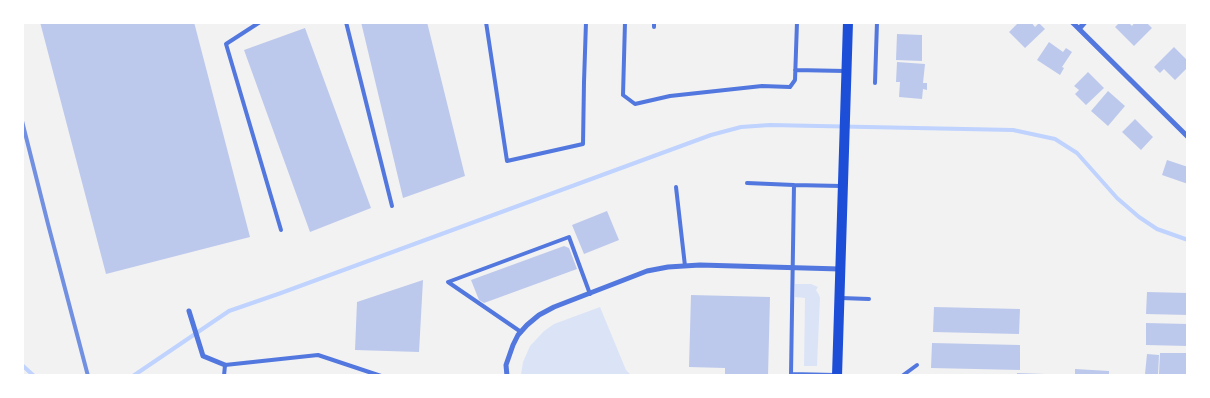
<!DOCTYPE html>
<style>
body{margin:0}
#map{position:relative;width:1210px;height:398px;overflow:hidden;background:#f2f2f2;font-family:Montserrat,sans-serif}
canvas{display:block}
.frame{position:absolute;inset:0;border:24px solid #fff;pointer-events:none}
</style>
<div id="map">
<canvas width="1210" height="398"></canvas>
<div class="frame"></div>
</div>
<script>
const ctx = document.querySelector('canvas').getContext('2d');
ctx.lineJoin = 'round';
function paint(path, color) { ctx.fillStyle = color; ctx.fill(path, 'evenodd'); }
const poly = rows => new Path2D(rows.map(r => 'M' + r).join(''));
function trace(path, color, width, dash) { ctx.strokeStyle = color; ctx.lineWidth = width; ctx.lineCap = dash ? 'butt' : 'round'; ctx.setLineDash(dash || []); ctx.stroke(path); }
const green = poly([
 [795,284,811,284,818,287,816,290,819,295,820,298,817,366,804,366,805,298,795,297],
 [600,307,626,370,631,375,521,374,523,362,530,346,544,331,554,324]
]);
const stream = poly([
 [22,365,34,376],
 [133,376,229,311,281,293,711,135,741,127,770,125,1013,130,1055,139,1077,153,1117,198,1139,217,1157,229,1188,240]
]);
const building = poly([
 [40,22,194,22,250,237,106,274],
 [361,22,427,22,465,176,403,198],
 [1019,22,1031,22,1035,27,1039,23,1045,29,1025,48,1009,32],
 [1120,22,1128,22,1132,26,1135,22,1146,22,1152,28,1134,46,1115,27],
 [305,28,371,208,310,232,244,50],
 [897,34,922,35,922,61,896,60],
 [1049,42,1063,52,1066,48,1072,52,1062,67,1064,68,1060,75,1037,60],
 [1174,47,1188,61,1188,67,1175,80,1164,69,1160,73,1154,67],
 [897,62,925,64,923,83,927,83,927,90,923,89,922,99,899,97,900,82,896,82],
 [1088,72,1104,88,1086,105,1075,94,1079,90,1074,86],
 [1108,91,1125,106,1108,126,1091,111],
 [1135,119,1153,137,1141,150,1122,132],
 [1167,160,1188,167,1188,184,1162,175],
 [607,211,619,240,584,254,572,225],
 [564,246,569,248,577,269,484,303,479,300,471,280],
 [423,280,419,352,355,350,357,302],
 [1147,292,1188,293,1188,315,1146,314],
 [691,295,770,297,768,376,725,376,725,368,689,367],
 [934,307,1020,309,1019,334,933,332],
 [1146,323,1188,324,1188,346,1146,345],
 [932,343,1020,345,1020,370,931,368],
 [1160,353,1188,353,1188,375,1159,374],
 [1147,354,1159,355,1158,375,1145,374],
 [1075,369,1109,371,1109,376,1075,376],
 [1017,373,1045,374,1045,376,1017,376]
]);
const service = poly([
 [260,22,226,44,281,230],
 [346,22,392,206],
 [486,22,507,161,583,144,584,82,586,22],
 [625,22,623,95,635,104,670,96,762,86,790,87,795,80,797,22],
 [654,27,654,22],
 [795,70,845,71],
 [875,83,877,22],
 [747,183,794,185],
 [676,187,685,266],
 [841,298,869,299],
 [521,332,448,282,569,237,590,294],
 [835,375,791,374,794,185,841,186],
 [224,376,225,365,318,355,381,376],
 [902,376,917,365]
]);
const minor = poly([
 [1072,22,1188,137],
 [1079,29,1085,22],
 [189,311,203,356,225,365],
 [507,376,506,365,513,345,518,335,527,325,539,315,554,307,647,271,668,267,700,265,840,269]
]);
const secondary = poly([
 [837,376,848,22]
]);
const rail = poly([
 [22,121,48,224,88,376]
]);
paint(green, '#dbe4f7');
trace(stream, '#bfd3fe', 4);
paint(building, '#bdc9ec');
trace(service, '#5277de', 4);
trace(minor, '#5277de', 5);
trace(secondary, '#1d4ed8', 10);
trace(rail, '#7290e2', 4);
</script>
